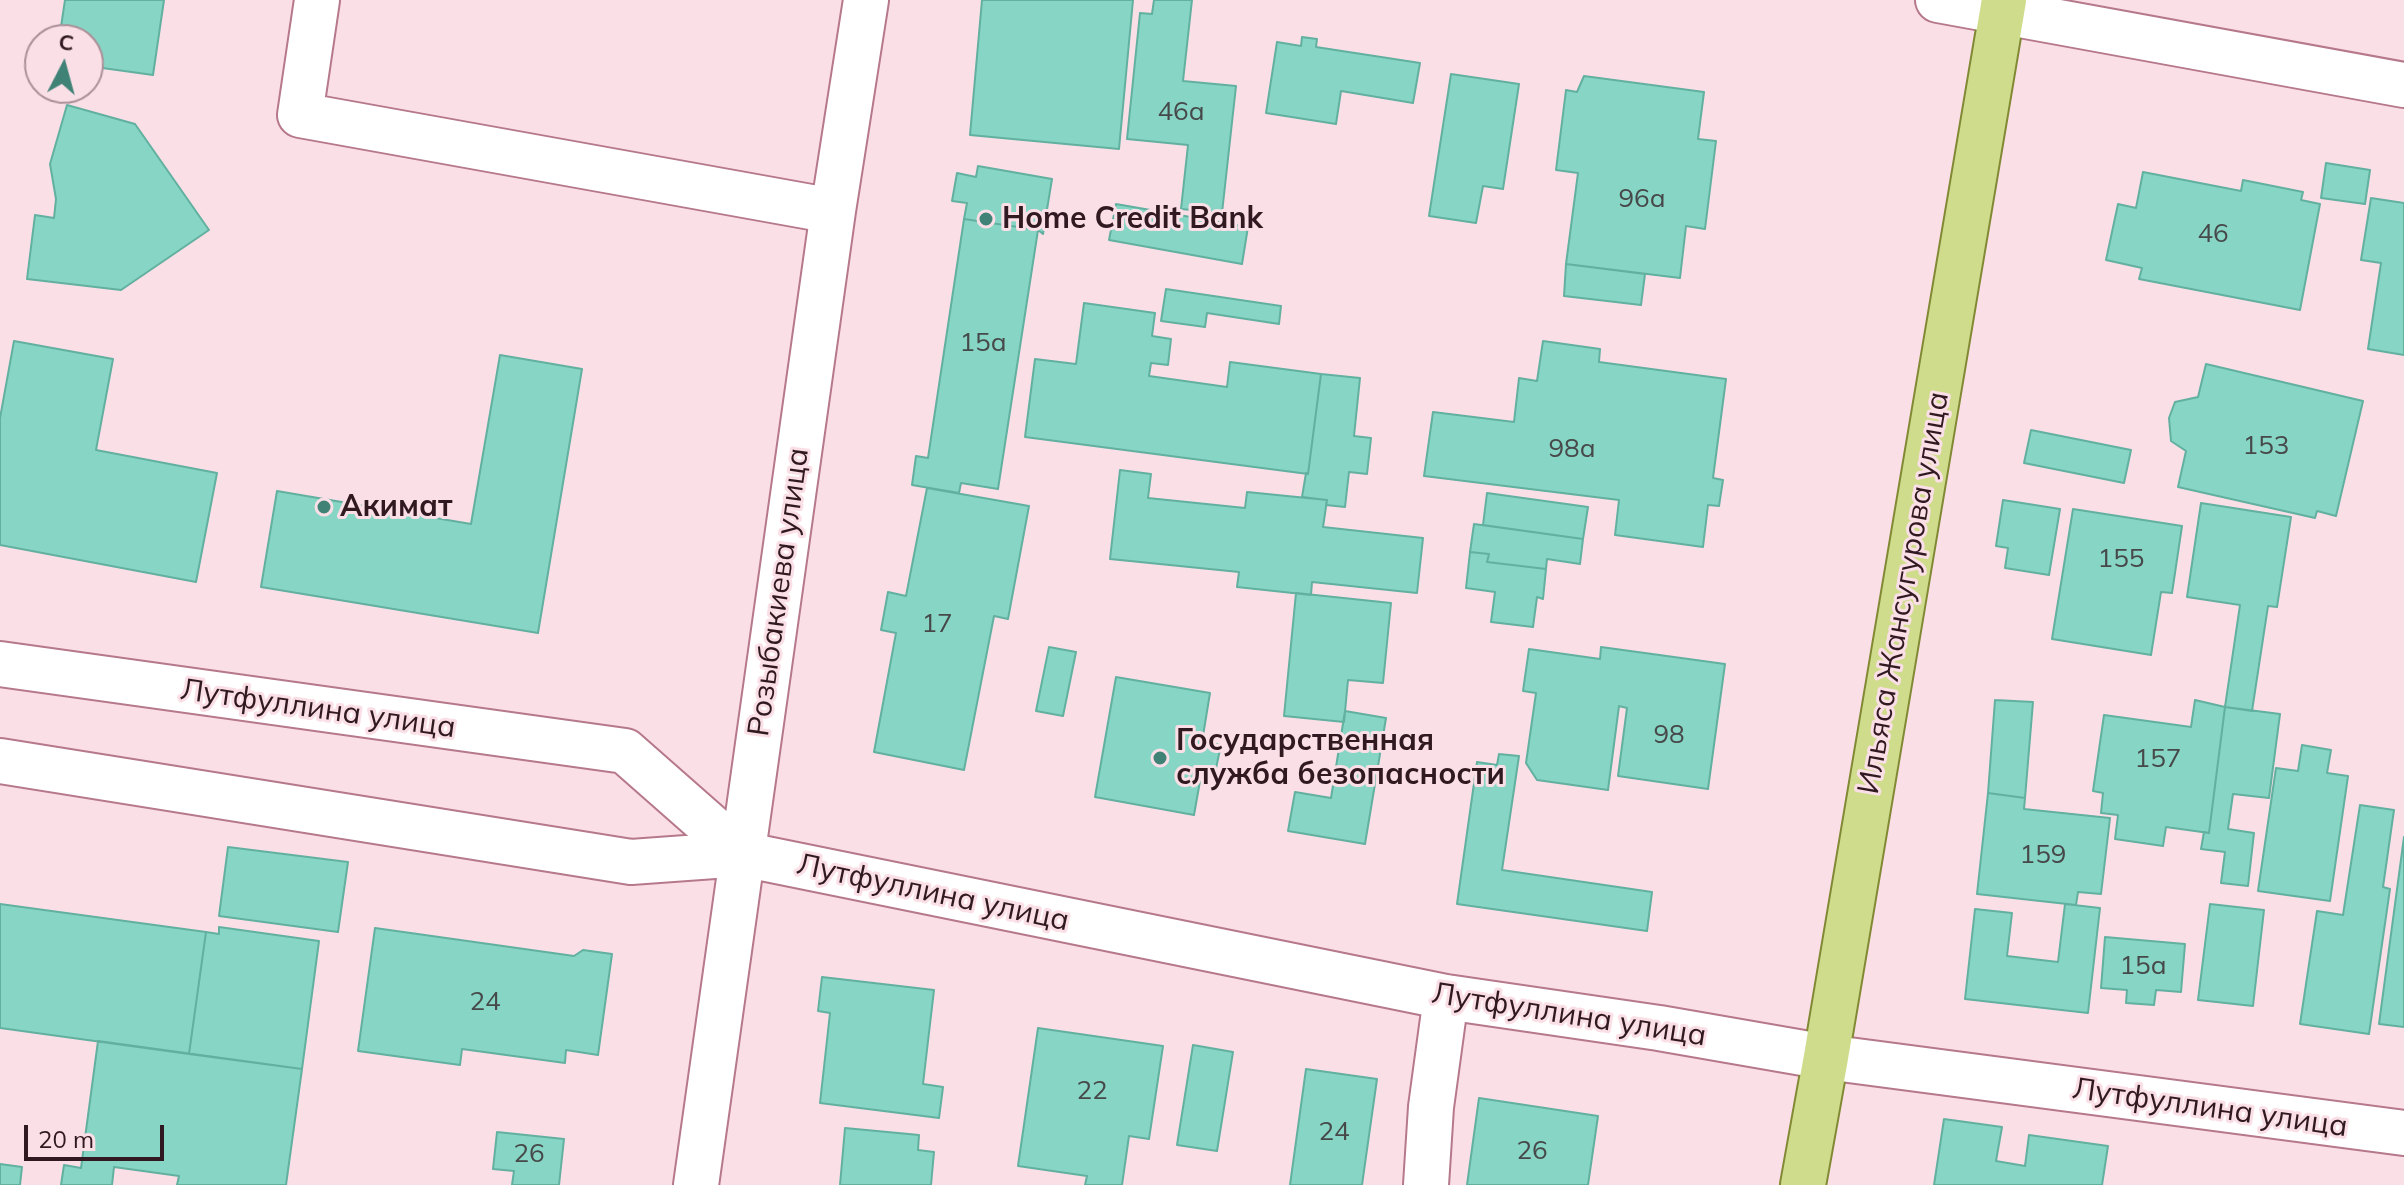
<!DOCTYPE html>
<meta charset="utf-8">
<style>
body{margin:0}
#map{position:relative;width:2404px;height:1185px;overflow:hidden;background:#fbdfe7;font-family:Mulish,sans-serif}
canvas{display:block}
.north{position:absolute;left:24px;top:24px;width:80px;height:80px;box-sizing:border-box;background:#fbdfe7;border:2px solid #aa9098;border-radius:50%;rotate:6deg;font-size:22px;font-weight:700;line-height:32px;text-align:center;color:#311921}
.north::after{content:'';display:block;margin:auto;width:28px;height:36px;background:#408376;clip-path:polygon(50% 0,100% 100%,50% 72%,0 100%)}
.scale{position:absolute;left:24px;top:1125px;width:140px;height:36px;box-sizing:border-box;border:4px solid #311921;border-top:0;padding-left:10px;font-size:24px;line-height:28px;white-space:nowrap;color:#311921;-webkit-text-stroke:6px #fbdfe7;paint-order:stroke}
</style>
<div id="map">
<canvas width="2404" height="1185"></canvas>
<div class="north">С</div>
<div class="scale">20 m</div>
</div>
<script>
const ctx = document.querySelector('canvas').getContext('2d');
ctx.lineJoin = 'round';
function paint(path, color) { ctx.fillStyle = color; ctx.fill(path, 'evenodd'); }
const poly = rows => new Path2D(rows.map(r => 'M' + r).join(''));
function trace(path, color, width, dash) { ctx.strokeStyle = color; ctx.lineWidth = width; ctx.lineCap = dash ? 'butt' : 'round'; ctx.setLineDash(dash || []); ctx.stroke(path); }
function write(font, color, halo, rows, align = 'center') {
  ctx.font = font + ' Mulish,sans-serif'; ctx.lineWidth = 6; ctx.setLineDash([]); ctx.textBaseline = 'middle'; ctx.strokeStyle = halo; ctx.fillStyle = color; for (const [text, x, y, turn = 0] of rows) {
    ctx.save(); ctx.translate(x, y); ctx.rotate((+turn || 0) * Math.PI / 180); ctx.textAlign = isNaN(turn) ? turn : align; if (halo) ctx.strokeText(text, 0, 0); ctx.fillText(text, 0, 0); ctx.restore();
  }
}
const building = poly([
 [65,0,164,0,153,75,88,66,88,40,59,40,65,0],
 [982,0,1133,0,1119,149,970,135,982,0],
 [1154,0,1192,0,1183,81,1236,86,1222,213,1181,209,1188,145,1127,139,1140,13,1152,14,1154,0],
 [1302,37,1317,39,1316,47,1420,63,1413,103,1341,91,1336,124,1266,113,1277,42,1301,46,1302,37],
 [1451,74,1519,84,1503,189,1483,186,1476,223,1429,216,1451,74],
 [1584,76,1704,92,1698,139,1716,141,1705,229,1686,226,1680,278,1566,264,1578,173,1556,170,1566,90,1577,92,1584,76],
 [67,105,135,124,209,230,121,290,27,279,35,215,54,218,56,199,50,164,67,105],
 [2326,163,2370,170,2365,204,2321,198,2326,163],
 [978,166,1052,179,1043,234,1038,230,964,219,967,203,952,201,957,173,976,177,978,166],
 [2143,172,2241,191,2243,180,2303,192,2301,200,2320,204,2300,310,2139,279,2142,268,2106,260,2118,204,2136,208,2143,172],
 [2371,198,2404,203,2404,355,2368,349,2381,263,2361,260,2371,198],
 [1116,204,1248,227,1242,264,1109,240,1116,204],
 [964,219,1038,230,998,489,961,483,959,493,912,485,916,456,928,458,964,219],
 [1566,264,1645,274,1641,305,1564,296,1566,264],
 [1166,289,1281,306,1279,324,1207,313,1205,327,1161,321,1166,289],
 [1084,303,1155,313,1152,336,1171,339,1168,365,1151,363,1149,376,1227,387,1230,362,1321,374,1308,474,1025,437,1035,359,1076,364,1084,303],
 [14,341,113,359,96,450,217,473,196,582,0,545,0,418,14,341],
 [1543,341,1600,349,1599,362,1726,379,1713,478,1723,480,1719,506,1708,505,1703,547,1615,535,1619,500,1424,476,1433,412,1514,422,1519,378,1537,381,1543,341],
 [500,355,582,369,538,633,261,587,277,491,471,524,500,355],
 [2206,364,2363,401,2336,516,2317,511,2315,518,2178,487,2186,451,2171,441,2169,418,2175,402,2198,397,2206,364],
 [1321,374,1360,378,1354,436,1371,438,1367,474,1349,472,1345,507,1326,505,1327,500,1302,497,1306,473,1308,474,1321,374],
 [2031,430,2131,450,2124,483,2024,463,2031,430],
 [1120,470,1151,474,1148,498,1245,508,1247,492,1327,500,1323,527,1423,538,1417,593,1312,582,1311,595,1237,587,1239,572,1110,559,1120,470],
 [927,488,1029,506,1008,619,994,616,964,770,874,752,896,633,881,630,888,592,906,596,927,488],
 [1487,493,1588,507,1583,539,1483,525,1487,493],
 [2003,500,2060,509,2049,575,2005,568,2008,548,1996,546,2003,500],
 [2201,503,2291,517,2277,607,2268,606,2252,711,2225,707,2240,605,2187,597,2201,503],
 [2073,509,2182,526,2172,593,2161,592,2151,655,2052,639,2073,509],
 [1474,524,1583,539,1580,564,1547,559,1546,569,1487,562,1489,554,1470,552,1474,524],
 [1470,552,1489,554,1487,562,1546,569,1543,599,1537,597,1533,627,1491,622,1495,592,1466,588,1470,552],
 [1296,593,1391,603,1383,683,1348,680,1344,722,1284,716,1296,593],
 [1049,647,1076,652,1063,716,1036,711,1049,647],
 [1601,647,1725,664,1708,789,1618,776,1627,708,1619,706,1608,790,1537,780,1526,763,1536,693,1523,691,1529,649,1600,659,1601,647],
 [1116,677,1210,693,1202,742,1221,745,1215,773,1202,770,1194,815,1095,797,1116,677],
 [1995,700,2033,702,2025,798,1988,793,1995,700],
 [2195,700,2225,707,2209,833,2166,827,2163,846,2115,839,2118,815,2101,813,2103,793,2093,791,2104,715,2191,727,2195,700],
 [2225,707,2280,714,2269,798,2233,794,2228,829,2254,833,2248,886,2221,883,2225,852,2201,849,2204,832,2209,833,2225,707],
 [1345,711,1386,718,1365,844,1288,831,1295,792,1331,798,1345,711],
 [2302,745,2331,750,2327,773,2348,776,2330,901,2258,891,2276,768,2298,771,2302,745],
 [1499,754,1519,756,1502,870,1652,892,1647,931,1457,904,1477,762,1497,765,1499,754],
 [1988,793,2025,798,2024,809,2110,818,2101,894,2078,892,2076,905,1977,894,1988,793],
 [2360,805,2394,810,2383,887,2390,889,2369,1034,2300,1024,2317,911,2343,915,2360,805],
 [2404,837,2404,1027,2379,1024,2404,837],
 [228,847,348,862,338,932,219,916,228,847],
 [0,904,206,932,189,1054,0,1028,0,904],
 [2065,904,2100,908,2088,1013,1965,999,1975,909,2012,913,2007,956,2058,962,2065,904],
 [2210,904,2264,910,2253,1006,2198,1000,2210,904],
 [219,927,319,941,302,1069,189,1054,206,932,219,934,219,927],
 [375,928,574,956,583,950,612,954,598,1055,566,1050,565,1063,462,1049,460,1065,358,1051,375,928],
 [2105,937,2185,944,2181,992,2156,990,2154,1005,2126,1003,2127,990,2101,988,2105,937],
 [822,977,934,990,923,1084,943,1087,939,1118,820,1103,830,1013,818,1011,822,977],
 [1038,1028,1163,1046,1149,1139,1129,1136,1122,1185,1085,1185,1087,1176,1018,1166,1038,1028],
 [98,1041,302,1069,286,1185,177,1185,179,1176,114,1167,112,1185,61,1185,64,1165,81,1168,98,1041],
 [1193,1045,1233,1052,1217,1151,1177,1145,1193,1045],
 [1306,1069,1377,1079,1362,1185,1290,1185,1306,1069],
 [1479,1098,1598,1116,1588,1185,1467,1185,1479,1098],
 [1944,1119,2002,1127,1996,1161,2025,1166,2029,1135,2108,1146,2102,1185,1934,1185,1944,1119],
 [845,1128,919,1135,918,1150,934,1152,931,1185,840,1185,845,1128],
 [497,1132,564,1139,559,1185,512,1185,514,1171,493,1169,497,1132],
 [0,1164,22,1167,20,1185,0,1185,0,1164]
]);
const minor = poly([
 [317,0,300,115,833,211],
 [1938,0,2404,85],
 [0,664,625,751,742,854],
 [0,761,631,862,742,854,1446,997,1659,1028,1826,1057,2404,1133],
 [696,1185,833,211,866,0],
 [1426,1185,1431,1107,1446,997]
]);
const major = poly([
 [1803,1185,1826,1057,2004,0]
]);
const markers = [
 [986,219,8,"#408376"],
 [324,507,8,"#408376"],
 [1160,758,8,"#408376"]
];
const numberNames = [
 ["46а",1181,112],
 ["96а",1642,199],
 ["46",2213,234],
 ["15а",983,343],
 ["153",2266,446],
 ["98а",1572,449],
 ["155",2121,559],
 ["17",937,624],
 ["98",1669,735],
 ["157",2158,759],
 ["159",2043,855],
 ["15а",2143,966],
 ["24",485,1002],
 ["22",1092,1091],
 ["24",1334,1132],
 ["26",1532,1151],
 ["26",529,1154]
];
const poiNames = [
 ["Home Credit Bank",1002,219],
 ["Акимат",340,507],
 ["Государственная",1176,741],
 ["служба безопасности",1176,775]
];
const streetNames = [
 ["Розыбакиева улица",779,592,-82],
 ["Ильяса Жансугурова улица",1904,593,-80],
 ["Лутфуллина улица",318,709,8],
 ["Лутфуллина улица",933,893,12],
 ["Лутфуллина улица",1569,1015,9],
 ["Лутфуллина улица",2210,1108,8]
];
paint(building, '#87d5c4');
trace(building, '#62b0a0', 2);
trace(minor, '#b6788b', 48);
trace(major, '#828935', 48);
trace(minor, '#fff', 44);
trace(major, '#cedc8c', 44);
for (const [x, y, r, color] of markers) { const dot = new Path2D(); dot.arc(x, y, r, 0, 2 * Math.PI); ctx.fillStyle = color; ctx.fill(dot); trace(dot, '#fbdfe7', 3); }
write('26px', '#46484a', null, numberNames);
write('bold 30px', '#311921', '#fbdfe7', poiNames, 'left');
write('30px', '#311921', '#fbdfe7', streetNames);
</script>
